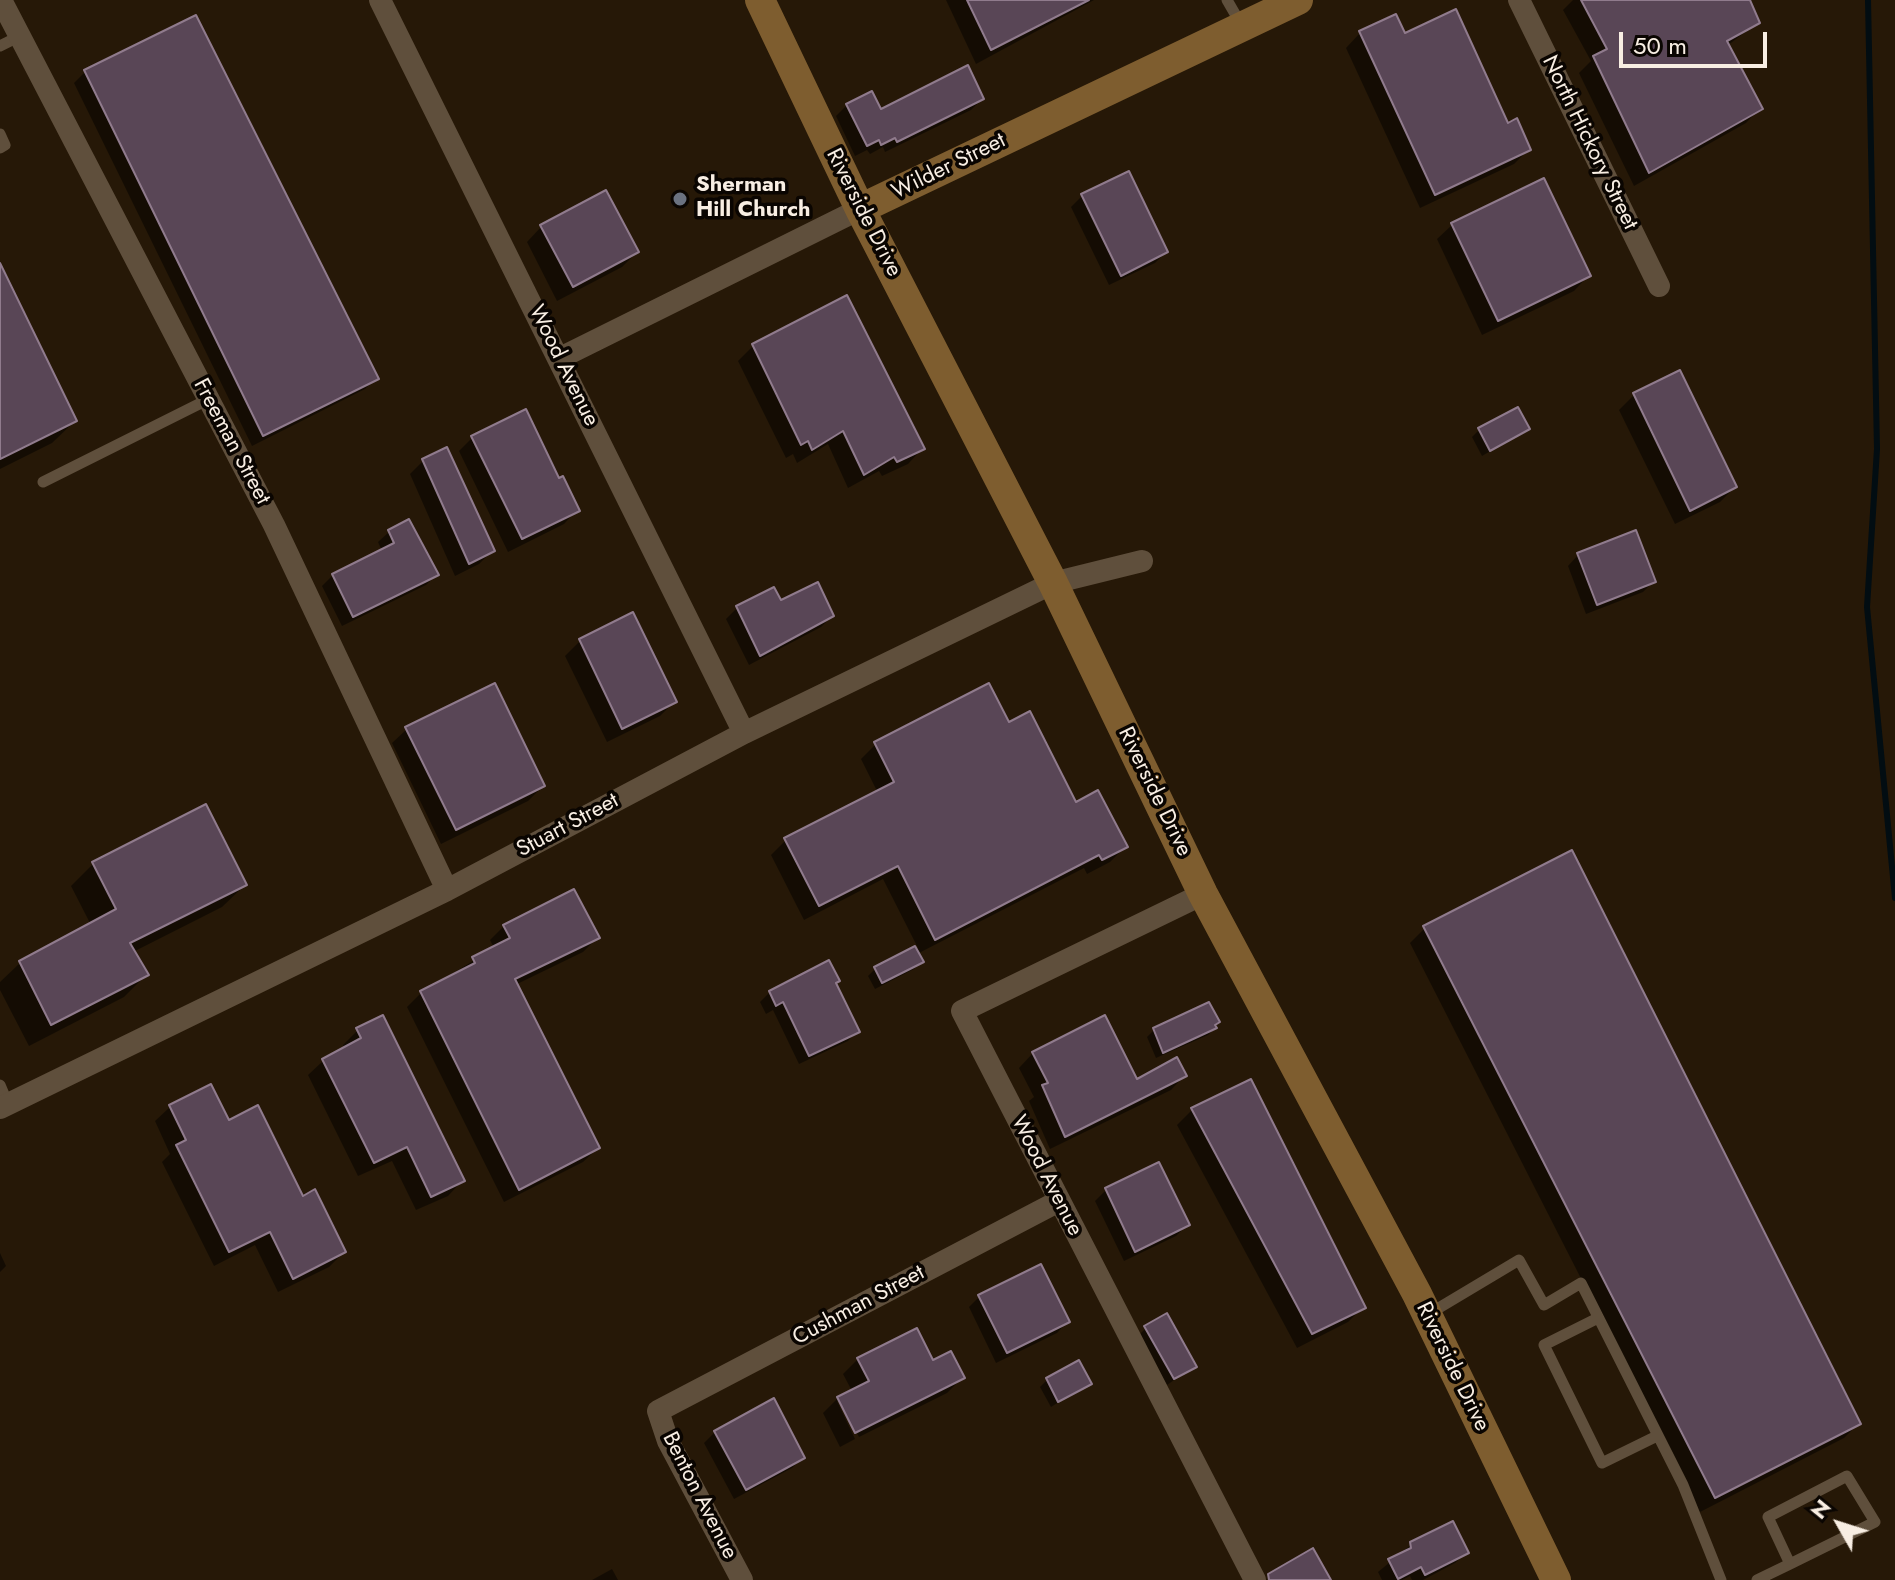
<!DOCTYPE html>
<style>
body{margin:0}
#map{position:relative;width:1895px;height:1580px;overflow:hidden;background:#261807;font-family:Jost,sans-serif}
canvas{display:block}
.north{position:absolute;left:1799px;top:1484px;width:80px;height:80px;-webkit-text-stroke:6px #0a0501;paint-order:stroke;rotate:309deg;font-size:22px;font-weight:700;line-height:32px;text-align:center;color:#f8eee3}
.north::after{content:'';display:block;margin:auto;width:28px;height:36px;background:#f8eee3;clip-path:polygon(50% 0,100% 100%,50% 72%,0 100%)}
.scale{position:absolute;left:1619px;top:32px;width:148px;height:36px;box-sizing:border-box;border:4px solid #f8eee3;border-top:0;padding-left:10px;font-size:24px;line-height:28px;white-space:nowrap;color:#f8eee3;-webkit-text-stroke:6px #0a0501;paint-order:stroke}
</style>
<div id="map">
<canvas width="1895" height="1580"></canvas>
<div class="north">N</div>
<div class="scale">50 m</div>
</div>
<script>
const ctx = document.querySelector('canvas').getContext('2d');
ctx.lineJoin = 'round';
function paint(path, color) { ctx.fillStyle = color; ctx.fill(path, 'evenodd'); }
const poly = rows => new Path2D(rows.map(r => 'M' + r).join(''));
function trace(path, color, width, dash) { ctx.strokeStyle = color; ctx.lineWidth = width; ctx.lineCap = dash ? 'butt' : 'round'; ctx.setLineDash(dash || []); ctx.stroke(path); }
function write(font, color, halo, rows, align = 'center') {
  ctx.font = font + ' Jost,sans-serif'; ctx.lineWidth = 7; ctx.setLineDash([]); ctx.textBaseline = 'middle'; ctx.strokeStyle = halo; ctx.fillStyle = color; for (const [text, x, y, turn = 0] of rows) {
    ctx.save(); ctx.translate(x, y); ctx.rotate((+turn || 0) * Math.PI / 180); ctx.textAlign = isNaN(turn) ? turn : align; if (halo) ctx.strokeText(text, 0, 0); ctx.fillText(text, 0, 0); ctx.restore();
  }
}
const shadow = poly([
 [946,0,1094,0,976,64],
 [1573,0,1747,0,1758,22,1727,46,1760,108,1746,123,1634,186,1579,73,1591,61,1563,10],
 [195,18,376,378,365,389,252,446,74,83,85,72],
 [1360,33,1404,35,1507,125,1529,149,1514,164,1420,208,1346,48],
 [982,99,971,110,885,152,883,147,870,154,867,150,855,156,836,116,847,105,880,111],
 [1128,174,1166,252,1155,263,1109,285,1071,207,1082,196],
 [1452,225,1588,276,1574,291,1482,335,1437,239],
 [541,227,637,252,622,267,557,301,527,242],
 [0,275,75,421,52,443,0,469],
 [753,346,922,449,908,464,882,476,879,471,848,488,828,444,797,463,793,454,786,458,738,361],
 [1634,395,1735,487,1720,502,1675,524,1619,410],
 [1528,429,1482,456,1472,437,1479,430],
 [473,437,577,510,564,524,508,552,459,451],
 [423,461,493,550,479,564,455,576,410,474],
 [389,532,437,574,426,585,342,626,322,586,333,575,382,551,378,542],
 [1578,555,1654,581,1643,592,1586,614,1568,566],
 [780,603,832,616,821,627,749,665,726,619,737,608],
 [632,615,675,701,660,716,607,742,565,656,580,641],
 [1008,725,1075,804,1125,847,1110,862,1087,874,1084,868,917,954,921,962,914,969,875,989,868,976,875,969,918,948,883,879,804,920,771,855,786,840,878,793,861,759,876,744],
 [407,729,543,786,528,801,441,844,392,743],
 [93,864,245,885,222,907,133,952,146,975,124,997,29,1046,0,990,0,982,20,963,91,925,71,886],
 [504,926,597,938,583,952,515,985,598,1148,583,1162,504,1202,407,1007,421,993,494,948,490,940],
 [1425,928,1859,1423,1844,1438,1700,1512,1410,943],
 [834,984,857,1031,848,1041,799,1064,773,1010,766,1014,760,1002,770,992],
 [1208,1005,1215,1028,1208,1035,1156,1058,1147,1037,1154,1030],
 [358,1030,462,1181,448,1196,416,1210,392,1161,358,1176,308,1075,323,1061,345,1049,343,1045],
 [1033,1053,1136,1082,1185,1075,1171,1090,1050,1149,1029,1101,1034,1097,1019,1068],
 [1250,1082,1363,1307,1348,1322,1297,1348,1177,1125,1192,1110],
 [210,1086,228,1122,302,1198,344,1252,329,1267,278,1292,255,1245,214,1266,162,1162,170,1154,155,1121,170,1107],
 [1106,1190,1187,1225,1176,1236,1124,1261,1095,1201],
 [0,1253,6,1266,0,1272],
 [980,1296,1067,1322,1057,1333,996,1363,969,1307],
 [1146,1328,1194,1366,1167,1385,1139,1335],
 [858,1359,932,1363,962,1378,947,1393,859,1437,841,1401,837,1401,855,1439,840,1447,823,1413,838,1398,852,1391,843,1374],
 [1047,1380,1089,1383,1051,1407,1040,1387],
 [715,1432,803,1457,792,1468,734,1499,704,1443],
 [1412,1544,1466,1553,1455,1563,1423,1580,1412,1580,1410,1576,1402,1580,1382,1580,1378,1572],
 [612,1569,618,1580,592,1580]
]);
const stream = poly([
 [1868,0,1877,449,1867,607,1895,898]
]);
const building = poly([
 [967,0,1089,0,991,50,967,0],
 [1581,0,1750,0,1760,23,1727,41,1763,109,1649,173,1593,56,1607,49,1581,0],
 [1456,9,1508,123,1517,118,1531,150,1435,195,1359,31,1396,14,1405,33,1456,9],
 [196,15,379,379,263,436,84,70,196,15],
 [968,65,984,99,897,142,895,138,881,145,879,140,867,146,846,104,872,91,881,109,968,65],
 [1129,171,1168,252,1121,276,1081,194,1129,171],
 [1544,178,1591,276,1498,321,1451,223,1544,178],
 [606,190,639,252,573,287,540,225,606,190],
 [0,263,77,421,0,459,0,263],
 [847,295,925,449,897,462,894,457,864,475,843,431,812,450,808,441,801,445,752,344,847,295],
 [1680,370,1737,487,1690,511,1633,393,1680,370],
 [1518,407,1530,429,1490,451,1478,428,1518,407],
 [526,409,559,478,563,476,580,511,522,539,471,436,526,409],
 [447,447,495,551,469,564,422,459,447,447],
 [409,519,439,575,353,617,332,574,394,543,388,530,409,519],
 [1636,530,1656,582,1597,605,1577,553,1636,530],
 [818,582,834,616,760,656,736,606,774,587,781,600,818,582],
 [633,612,677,702,622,729,579,639,633,612],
 [495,683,545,786,456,830,405,727,495,683],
 [989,683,1009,722,1030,711,1076,802,1098,790,1128,847,1102,860,1099,855,935,940,898,866,819,906,784,838,894,782,874,742,989,683],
 [206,804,247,885,130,943,149,975,51,1025,19,961,116,909,92,862,206,804],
 [1572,850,1861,1424,1715,1498,1423,926,1572,850],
 [574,889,600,938,515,979,600,1148,519,1190,420,991,475,963,472,957,510,938,503,925,574,889],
 [915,946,924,962,882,983,874,967,915,946],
 [829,960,840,981,836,983,860,1032,809,1056,783,1002,776,1006,769,991,829,960],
 [1209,1002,1220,1022,1215,1025,1217,1028,1163,1053,1153,1028,1209,1002],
 [383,1015,465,1181,431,1197,407,1147,374,1163,322,1059,361,1038,356,1028,383,1015],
 [1105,1015,1137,1079,1177,1057,1187,1076,1065,1137,1042,1085,1048,1083,1032,1052,1105,1015],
 [1251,1079,1366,1308,1312,1334,1191,1108,1251,1079],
 [211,1084,229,1120,258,1105,303,1196,315,1189,346,1252,293,1279,270,1232,229,1252,176,1145,186,1140,169,1105,211,1084],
 [1159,1162,1190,1225,1135,1252,1105,1188,1159,1162],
 [1041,1264,1070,1322,1007,1353,978,1295,1041,1264],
 [1167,1313,1197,1367,1174,1379,1144,1326,1167,1313],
 [917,1328,933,1360,951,1351,965,1378,855,1433,837,1397,869,1381,857,1358,917,1328],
 [1079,1360,1092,1384,1058,1402,1046,1378,1079,1360],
 [774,1398,805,1458,746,1490,714,1431,774,1398],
 [1453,1521,1469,1553,1425,1575,1421,1567,1398,1579,1388,1559,1411,1548,1410,1542,1453,1521],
 [1313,1548,1331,1580,1269,1580,1268,1574,1313,1548]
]);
const lane = poly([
 [1227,0,1242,26],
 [0,46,20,36],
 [0,134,5,145,0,148],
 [43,482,209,399],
 [0,1085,8,1104],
 [1427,1315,1519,1260,1544,1305,1581,1283,1683,1485,1721,1580],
 [1598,1318,1544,1345,1602,1463,1657,1436],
 [1757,1580,1790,1564,1875,1522,1847,1476,1768,1517,1790,1564]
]);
const street = poly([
 [1,0,274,525,447,890],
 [380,0,744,733],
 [1519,0,1659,286],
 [560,358,860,209],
 [1203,894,962,1011,1255,1580],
 [0,1108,447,890,744,733,1053,583,1142,561],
 [742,1580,668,1441,658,1411,1059,1201]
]);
const secondary = poly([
 [760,0,860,209,1053,583,1203,894,1417,1294,1556,1580],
 [860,209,1298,0]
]);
const markers = [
 [680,199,8,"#6b7280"]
];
const streetNames = [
 ["North Hickory Street",1589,143,64],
 ["Wilder Street",949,167,-26],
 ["Riverside Drive",863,213,63],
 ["Wood Avenue",563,366,64],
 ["Freeman Street",231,442,62],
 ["Riverside Drive",1154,792,64],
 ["Stuart Street",568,826,-28],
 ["Wood Avenue",1046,1176,63],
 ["Cushman Street",859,1306,-28],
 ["Riverside Drive",1452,1367,64],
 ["Benton Avenue",699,1496,63]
];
const poiNames = [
 ["Sherman",696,186],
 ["Hill Church",696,211]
];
paint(shadow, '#0007');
trace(stream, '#020d12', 6);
paint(building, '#594656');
trace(building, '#907b8d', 2);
trace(lane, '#5f4f3c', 11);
trace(street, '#5f4f3c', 22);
trace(secondary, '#7e5d2f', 30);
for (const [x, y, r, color] of markers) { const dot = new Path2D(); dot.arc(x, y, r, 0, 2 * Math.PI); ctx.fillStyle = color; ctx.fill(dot); trace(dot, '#0a0501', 3); }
write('22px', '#f8eee3', '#0a0501', streetNames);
write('bold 22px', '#f8eee3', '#0a0501', poiNames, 'left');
</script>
